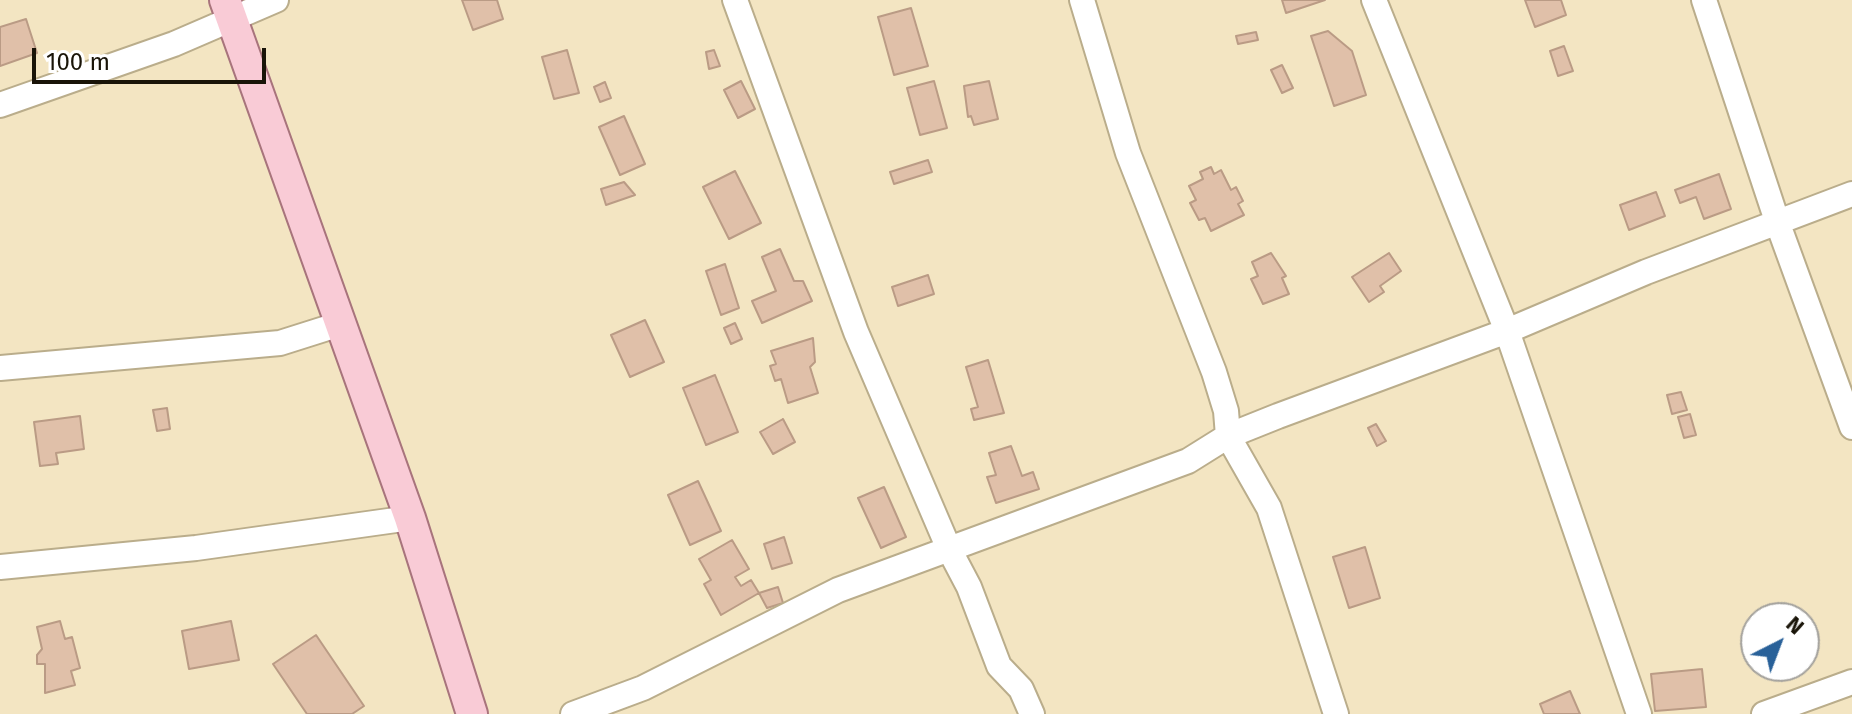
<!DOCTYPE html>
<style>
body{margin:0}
#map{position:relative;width:1852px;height:714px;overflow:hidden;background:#f3e5c2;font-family:"Fira Sans",sans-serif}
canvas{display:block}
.north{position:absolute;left:1740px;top:602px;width:80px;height:80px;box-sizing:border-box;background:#fff;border:2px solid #a3a19c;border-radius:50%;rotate:42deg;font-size:22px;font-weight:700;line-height:32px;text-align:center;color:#191408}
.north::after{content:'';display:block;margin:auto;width:28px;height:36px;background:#296199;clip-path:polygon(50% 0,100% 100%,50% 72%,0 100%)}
.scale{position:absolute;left:32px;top:48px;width:234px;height:36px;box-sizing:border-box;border:4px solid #191408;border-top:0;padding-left:10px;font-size:24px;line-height:28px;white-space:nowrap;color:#191408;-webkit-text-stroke:6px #fff;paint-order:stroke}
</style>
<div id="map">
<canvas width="1852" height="714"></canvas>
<div class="north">N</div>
<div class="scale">100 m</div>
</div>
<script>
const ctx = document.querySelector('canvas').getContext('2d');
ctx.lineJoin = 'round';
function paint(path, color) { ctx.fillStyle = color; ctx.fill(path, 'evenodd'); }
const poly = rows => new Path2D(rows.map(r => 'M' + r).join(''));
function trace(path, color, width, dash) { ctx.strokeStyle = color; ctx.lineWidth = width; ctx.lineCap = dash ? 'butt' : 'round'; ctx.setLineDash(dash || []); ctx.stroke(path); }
const building = poly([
 [462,0,497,0,503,19,473,30,462,0],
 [1282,0,1325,0,1286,13,1282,0],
 [1525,0,1561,0,1566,15,1535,27,1525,0],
 [911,8,928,66,894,75,878,17,911,8],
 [26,19,37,53,0,66,0,27,26,19],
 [1328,31,1352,51,1366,95,1334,106,1311,36,1328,31],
 [1256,32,1258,40,1238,44,1236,36,1256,32],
 [1564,46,1573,71,1558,76,1550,51,1564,46],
 [567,50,579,93,554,99,542,57,567,50],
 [714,50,720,66,709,69,706,52,714,50],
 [1282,65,1293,88,1282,93,1271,70,1282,65],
 [741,81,755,109,738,118,724,90,741,81],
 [934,81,947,128,920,135,907,88,934,81],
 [989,81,998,119,974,125,971,116,968,117,964,86,989,81],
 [605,82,611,98,600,102,594,87,605,82],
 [624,116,645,164,620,175,599,127,624,116],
 [928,160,932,172,894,184,890,172,928,160],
 [1211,167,1214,174,1221,170,1231,190,1236,187,1243,201,1238,204,1244,215,1211,231,1205,218,1199,220,1190,203,1196,200,1189,186,1203,179,1200,172,1211,167],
 [735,171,761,223,729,239,703,187,735,171],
 [1719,174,1731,209,1704,219,1696,197,1680,203,1675,190,1719,174],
 [624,182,635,195,606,205,601,189,624,182],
 [1656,192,1665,216,1629,230,1620,205,1656,192],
 [780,249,794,281,803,281,812,301,762,323,752,301,776,291,762,257,780,249],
 [1271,253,1286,276,1282,278,1289,294,1263,304,1251,279,1258,276,1252,262,1271,253],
 [1389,253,1401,271,1380,286,1384,292,1369,302,1352,277,1389,253],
 [725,264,739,308,721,315,706,271,725,264],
 [928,275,934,294,898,306,892,287,928,275],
 [645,320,664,362,630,377,611,335,645,320],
 [735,323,742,339,731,344,724,328,735,323],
 [813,338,815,362,810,367,818,393,788,403,781,379,775,381,770,366,776,364,771,351,813,338],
 [988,360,1004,413,974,420,971,409,978,407,966,367,988,360],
 [715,375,738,432,706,445,683,388,715,375],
 [1681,392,1687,410,1672,414,1667,395,1681,392],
 [167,408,170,429,157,431,153,410,167,408],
 [1690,414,1696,435,1684,438,1678,417,1690,414],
 [80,416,84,449,56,453,58,464,40,466,34,422,80,416],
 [783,419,795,442,773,454,760,432,783,419],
 [1376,424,1386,441,1377,446,1368,428,1376,424],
 [1011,446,1022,476,1033,472,1039,489,996,503,987,477,996,475,989,453,1011,446],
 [698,481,721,531,690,545,668,495,698,481],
 [884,487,906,537,881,548,858,498,884,487],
 [784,537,792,563,772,569,764,544,784,537],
 [732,540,749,569,735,577,741,586,751,580,759,593,721,615,704,584,711,580,699,559,732,540],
 [1365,547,1380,598,1349,608,1333,557,1365,547],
 [778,587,783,603,767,608,759,593,778,587],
 [60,621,65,639,72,637,80,668,71,671,75,685,45,693,45,664,37,664,37,655,42,649,37,627,60,621],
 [231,621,239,660,189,669,182,631,231,621],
 [316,635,364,706,352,714,307,714,273,664,316,635],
 [1702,669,1706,707,1655,711,1651,674,1702,669],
 [1570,691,1580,714,1544,714,1540,704,1570,691]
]);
const minor = poly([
 [735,0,856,332,949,549,969,587,999,666,1021,689,1032,714],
 [1082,0,1128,153,1214,372,1226,411,1228,436,1269,508,1336,714],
 [1374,0,1507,331,1639,714],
 [1704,0,1778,224,1852,427],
 [0,105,174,44,276,0],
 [0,368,280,343,340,324],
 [0,567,196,548,410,518],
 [573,714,643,688,838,590,1188,461,1228,436,1278,416,1507,331,1646,272,1852,194],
 [1764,714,1852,682]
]);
const major = poly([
 [225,0,410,518,472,714]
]);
paint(building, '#e0c0a9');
trace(building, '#ba9b85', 2);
trace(minor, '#baad8b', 28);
trace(major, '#a8747c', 34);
trace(minor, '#fff', 24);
trace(major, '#f9cbd6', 30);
</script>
